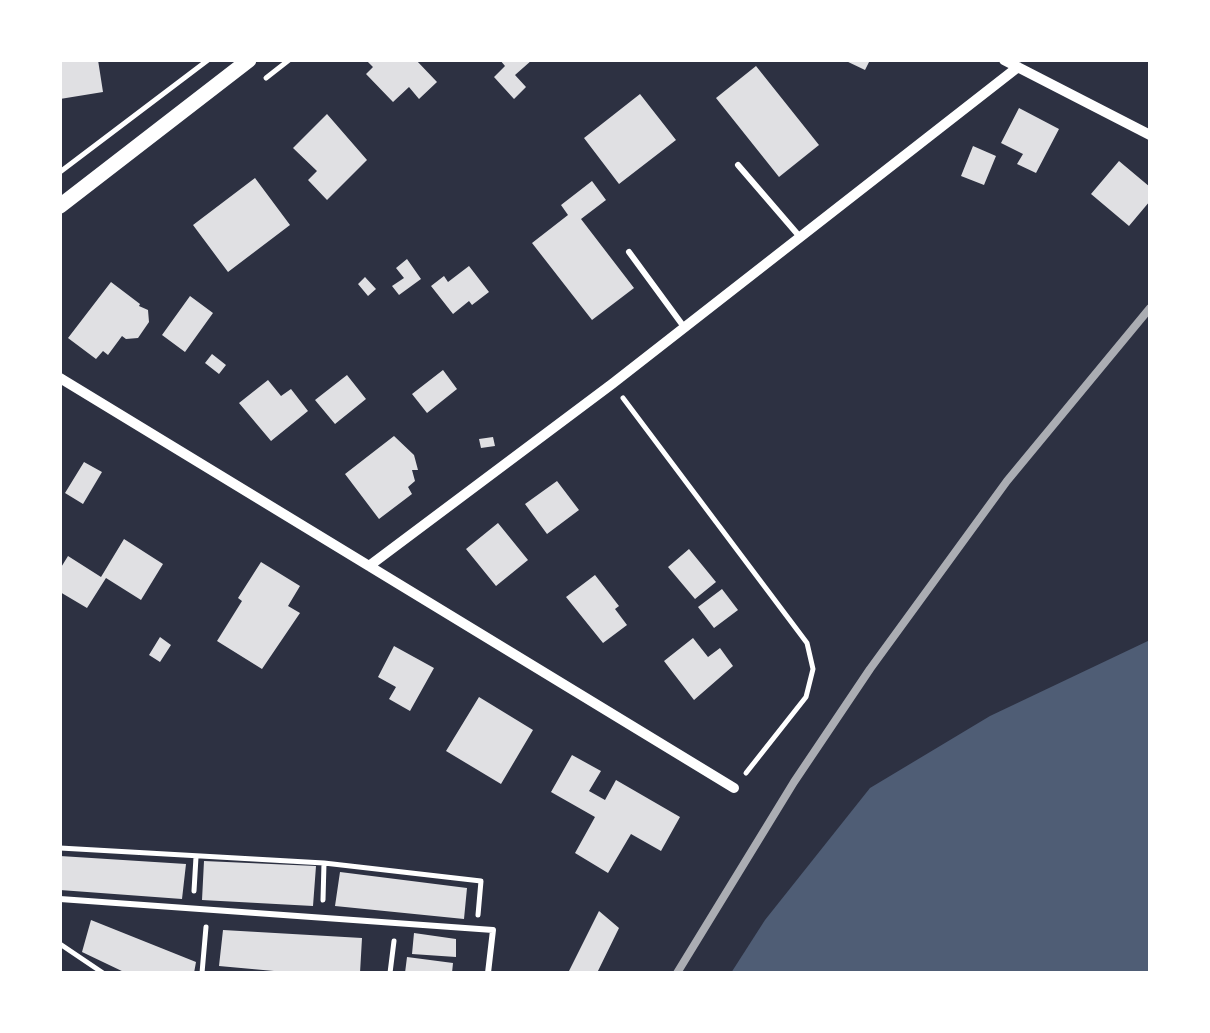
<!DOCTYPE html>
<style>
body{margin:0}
#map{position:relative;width:1210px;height:1033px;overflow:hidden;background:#2d3142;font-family:Commissioner,sans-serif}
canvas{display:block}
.frame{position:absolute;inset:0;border:62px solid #fff;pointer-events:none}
</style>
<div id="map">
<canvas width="1210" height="1033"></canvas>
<div class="frame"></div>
</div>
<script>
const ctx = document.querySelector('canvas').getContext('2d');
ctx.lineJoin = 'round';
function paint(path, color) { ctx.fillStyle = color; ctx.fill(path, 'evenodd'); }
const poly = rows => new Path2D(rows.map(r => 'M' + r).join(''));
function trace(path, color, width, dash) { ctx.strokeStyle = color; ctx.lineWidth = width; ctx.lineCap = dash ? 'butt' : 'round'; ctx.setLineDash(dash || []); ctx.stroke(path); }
const water = poly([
 [1150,640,1150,973,731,973,765,920,870,788,990,716]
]);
const building = poly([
 [60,60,98,60,103,92,60,99],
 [366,60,416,60,437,82,419,99,409,87,393,102,366,74,373,67],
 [500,60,532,60,515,75,526,87,514,99,494,77,505,66],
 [844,60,870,60,865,70],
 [756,66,819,145,779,177,716,98],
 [640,94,676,140,619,184,584,138],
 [1019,108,1059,129,1036,173,1017,164,1023,154,1001,143],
 [327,114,367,160,327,200,308,180,317,171,293,148],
 [973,146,996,156,984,185,961,176],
 [1119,161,1150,187,1150,201,1129,226,1091,194],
 [255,178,290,225,228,272,193,225],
 [592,181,606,200,581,219,634,288,592,320,532,243,568,215,561,205],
 [407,259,421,279,399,295,392,286,404,278,396,268],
 [469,266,489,292,472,305,469,301,453,314,431,286,444,276,448,282],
 [365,277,376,289,368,296,358,284],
 [111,282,140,304,139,306,148,310,149,322,138,338,126,339,122,336,108,355,103,351,96,359,68,338],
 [190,296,213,313,185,352,162,335],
 [212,354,226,365,219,374,205,363],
 [443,370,457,389,427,413,412,394],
 [347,375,366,399,335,424,315,400],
 [268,380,281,396,291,389,308,411,271,441,239,403],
 [394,436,414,455,418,470,412,470,415,481,408,487,412,494,379,519,345,474],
 [493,437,495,446,481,448,479,439],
 [84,462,102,472,83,504,65,493],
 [557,481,579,510,547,534,525,504],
 [498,523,528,560,496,586,466,549],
 [124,539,163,564,141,600,106,578,87,608,60,592,60,569,68,556,101,577],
 [689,549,716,582,695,599,668,567],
 [261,562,300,586,288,606,300,613,262,669,217,641,242,601,238,598],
 [595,575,619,606,615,609,627,625,603,643,566,597],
 [722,589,738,610,714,628,698,607],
 [160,637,171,645,160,662,149,655],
 [693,638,708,657,720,648,733,666,694,700,664,661],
 [394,646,434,668,410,711,389,699,396,687,378,677],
 [479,697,533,730,501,784,446,751],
 [572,755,601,771,589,791,605,800,616,780,680,817,661,851,631,834,608,873,575,853,595,817,551,792],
 [60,856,186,864,182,899,60,890],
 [204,861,316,866,313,906,202,900],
 [340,872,467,888,464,919,335,906],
 [599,911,619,928,597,973,568,973],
 [91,920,196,962,194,973,126,973,82,952],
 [223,930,362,938,360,973,296,973,219,966],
 [414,933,456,939,456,957,412,954],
 [407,957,453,963,452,973,405,973]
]);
const path = poly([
 [266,78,289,60],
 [60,172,208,60],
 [623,398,807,643,813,669,806,697,746,773],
 [60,848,324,863,323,900],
 [324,863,481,881,478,915],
 [194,891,196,857],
 [60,944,103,973],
 [202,973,206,927],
 [390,973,394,941]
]);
const service = poly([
 [738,165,800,237],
 [629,252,684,327],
 [60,899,493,930,488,973]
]);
const minor = poly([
 [1004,60,1150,135],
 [60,378,734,788],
 [369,566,612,384,1018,67]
]);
const tertiary = poly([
 [60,206,249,60]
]);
const rail = poly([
 [677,973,794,782,870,669,1007,481,1150,308]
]);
paint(water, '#4f5d75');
paint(building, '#e0e0e3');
trace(path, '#fff', 5);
trace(service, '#fff', 6);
trace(minor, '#fff', 10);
trace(tertiary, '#fff', 15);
trace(rail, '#abadb3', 8);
</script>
